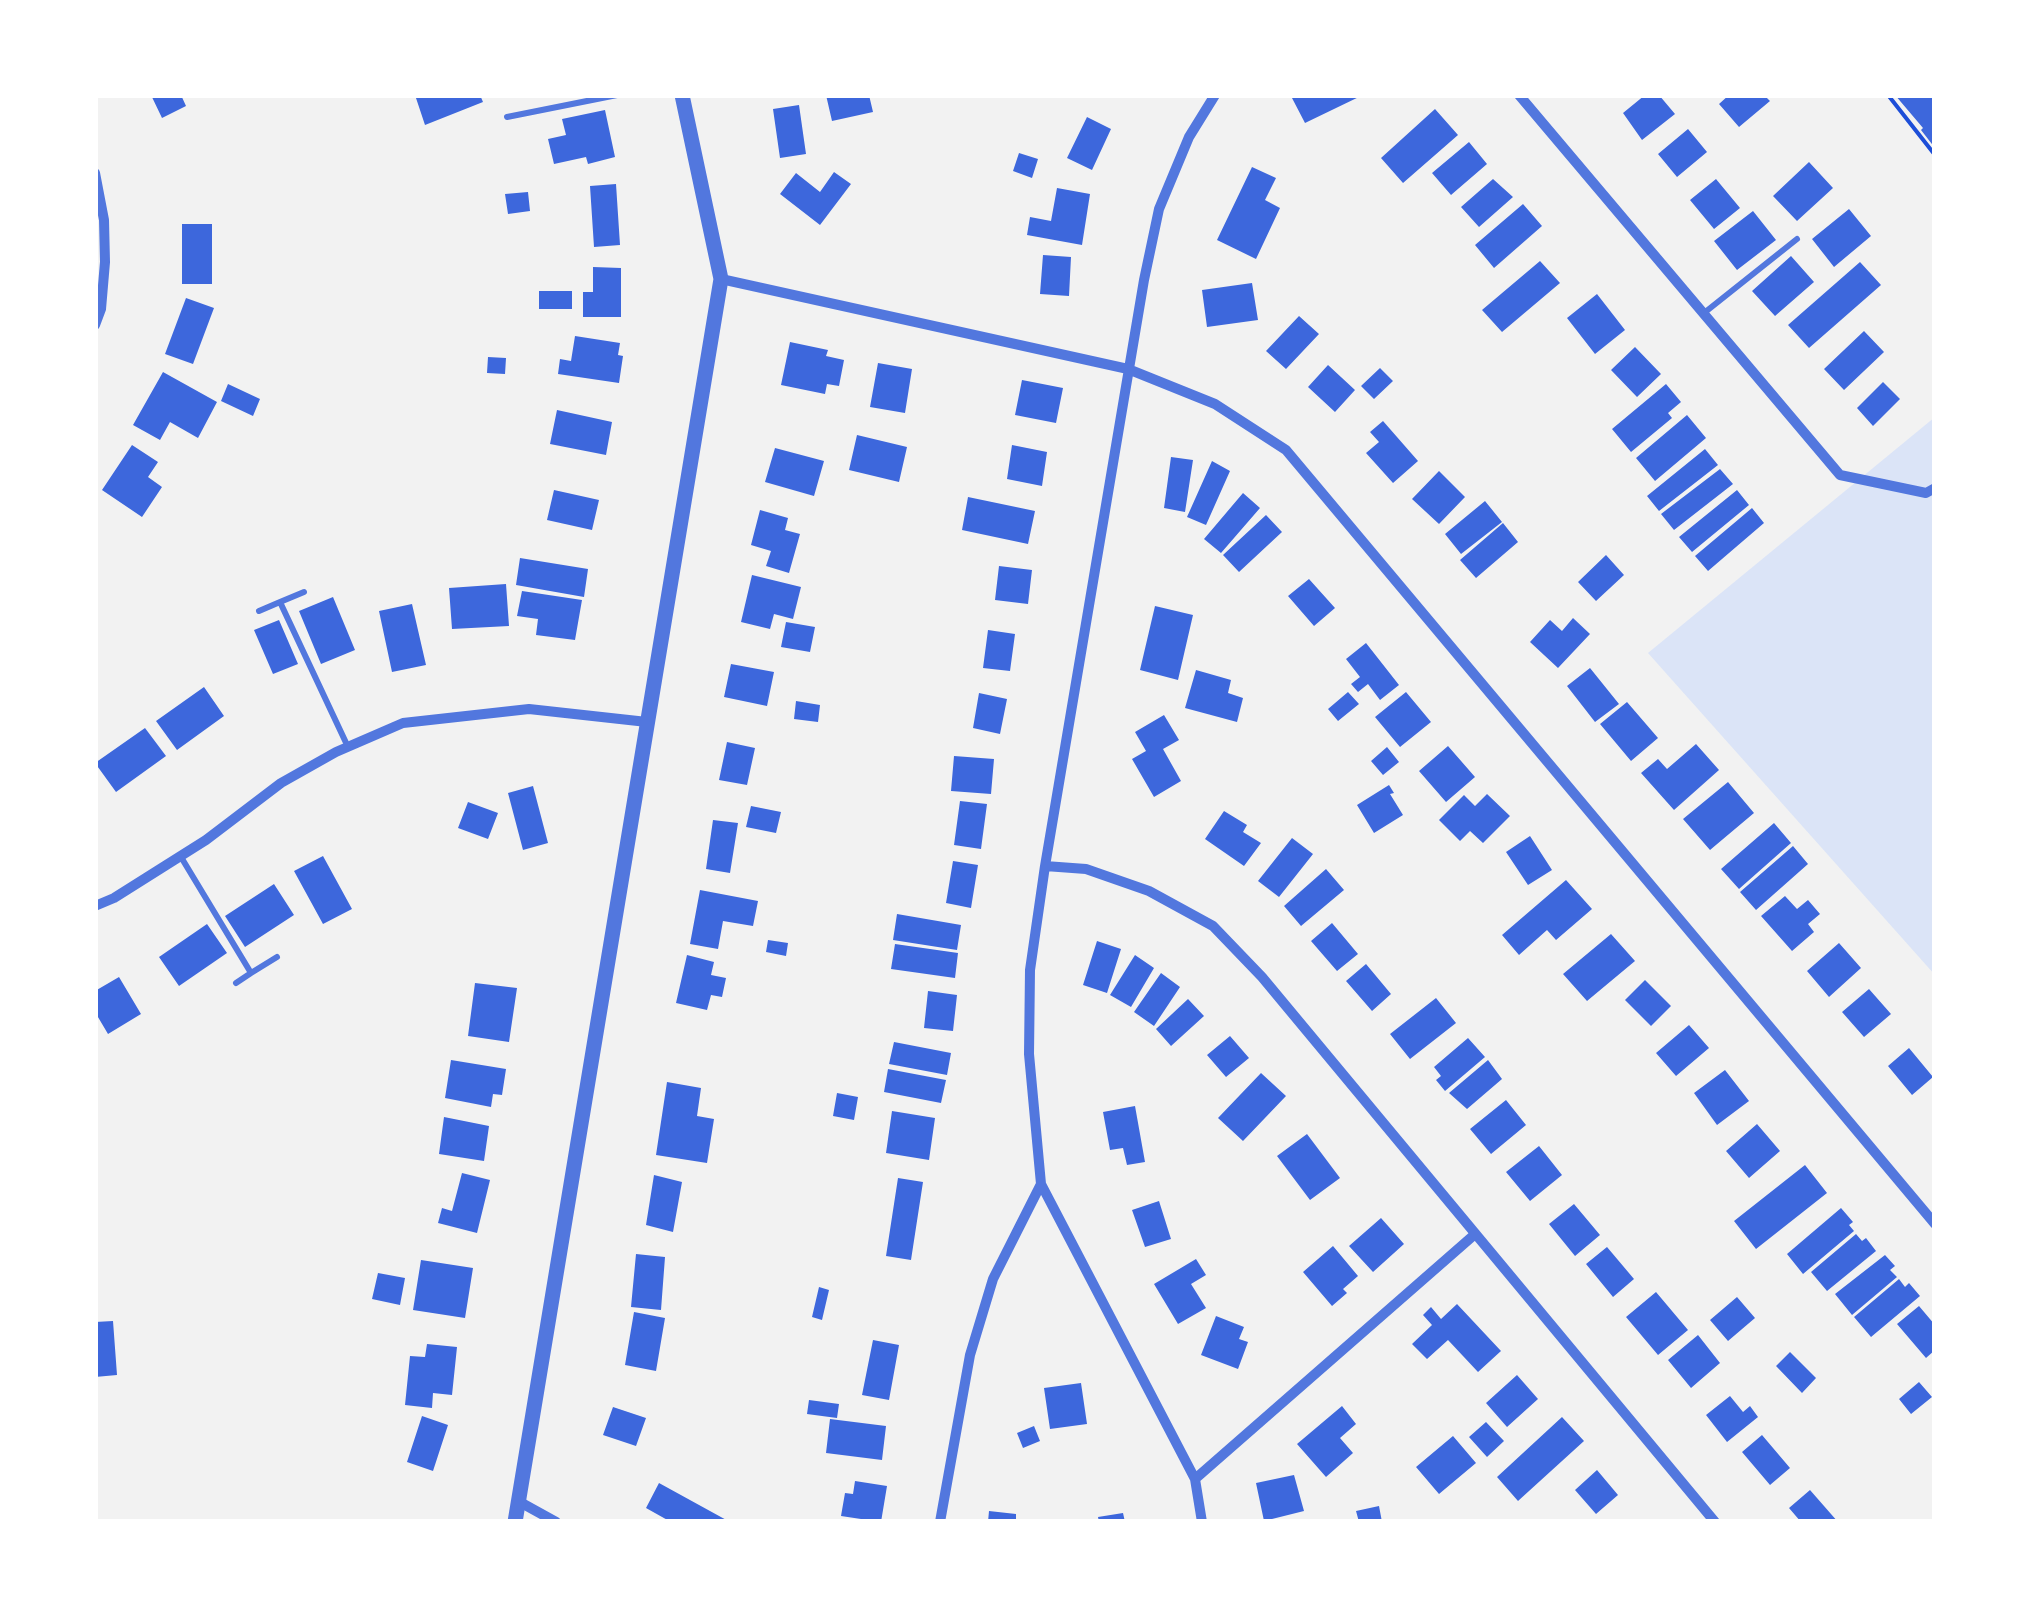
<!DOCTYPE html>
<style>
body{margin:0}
#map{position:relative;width:2030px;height:1617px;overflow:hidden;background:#f2f2f2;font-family:"DejaVu Sans",sans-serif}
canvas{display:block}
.frame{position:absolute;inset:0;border:98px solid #fff;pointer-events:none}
</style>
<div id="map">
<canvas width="2030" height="1617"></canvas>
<div class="frame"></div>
</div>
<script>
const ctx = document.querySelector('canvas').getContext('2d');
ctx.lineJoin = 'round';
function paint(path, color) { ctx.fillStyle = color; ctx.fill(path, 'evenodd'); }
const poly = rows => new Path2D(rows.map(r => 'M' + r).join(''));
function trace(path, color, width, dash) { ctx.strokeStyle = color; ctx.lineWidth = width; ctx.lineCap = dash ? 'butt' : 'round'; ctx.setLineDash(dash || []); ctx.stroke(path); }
const green = poly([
 [1935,417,1935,975,1648,653]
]);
const building = poly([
 [151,95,181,95,186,106,162,118],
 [415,95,480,95,483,102,425,125],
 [826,95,869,95,873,112,832,121],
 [1298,95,1363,95,1305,123,1292,98],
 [1645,95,1659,95,1675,114,1642,140,1623,113],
 [1729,95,1764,95,1770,101,1739,127,1719,104],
 [1895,95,1935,95,1935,148,1921,130,1923,128],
 [799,105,806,154,780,158,773,109],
 [1435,109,1458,135,1403,183,1381,158],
 [605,110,615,157,588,164,586,157,554,164,548,139,566,135,562,119],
 [1087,117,1111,129,1092,170,1067,158],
 [1688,129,1707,152,1677,177,1658,154],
 [1469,142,1487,164,1451,195,1432,173],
 [1019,153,1038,159,1032,178,1013,171],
 [1809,162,1833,188,1797,221,1773,196],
 [1252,167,1276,178,1265,200,1280,208,1256,259,1217,240],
 [834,172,851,184,820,225,780,194,796,173,820,192],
 [1493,179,1513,197,1479,227,1461,207],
 [1716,179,1740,208,1714,229,1690,200],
 [616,184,620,245,594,247,590,186],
 [1057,188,1090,194,1082,245,1027,235,1030,217,1051,221],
 [528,192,530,211,508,214,505,194],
 [1523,204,1542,226,1494,268,1475,245],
 [1849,209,1871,236,1834,267,1812,239],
 [1753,211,1776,240,1737,270,1714,241],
 [182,224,212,224,212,284,182,284],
 [1043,255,1071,257,1069,296,1040,294],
 [1791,256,1814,282,1775,316,1752,291],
 [1540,261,1560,283,1502,332,1482,310],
 [1860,262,1881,285,1809,348,1788,325],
 [593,267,621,268,621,317,583,317,583,292,593,292],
 [1252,283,1258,320,1207,327,1202,290],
 [539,291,572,291,572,309,539,309],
 [1597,294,1625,330,1595,354,1567,318],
 [186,298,214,308,193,364,165,354],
 [1299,316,1319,334,1286,369,1266,351],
 [1864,331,1884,352,1844,390,1824,369],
 [575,336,620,343,618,355,623,356,619,383,558,374,560,359,571,361],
 [790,342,828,350,826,356,844,360,839,386,827,384,825,394,781,385],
 [1635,347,1661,374,1637,397,1611,370],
 [488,357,506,358,505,374,487,373],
 [878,363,912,369,905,413,870,407],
 [1328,365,1355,390,1335,412,1308,387],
 [1380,368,1393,381,1374,399,1361,386],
 [163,372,217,402,198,438,170,422,160,440,133,425],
 [1022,380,1063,388,1056,423,1015,415],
 [1883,382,1900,399,1873,426,1857,408],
 [228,384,260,399,253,416,221,401],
 [1666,384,1681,402,1668,413,1672,418,1631,452,1612,429],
 [557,410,612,422,606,455,550,444],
 [1687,415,1706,438,1655,481,1636,458],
 [1383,421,1418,461,1393,483,1366,453,1379,442,1370,432],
 [857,435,907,447,899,482,849,470],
 [132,445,158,462,148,477,162,487,142,517,102,490],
 [1012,445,1047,452,1042,486,1007,479],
 [775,448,824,461,814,496,765,482],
 [1705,449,1718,465,1659,511,1647,496],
 [1171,457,1193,460,1185,512,1164,508],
 [1212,461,1230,471,1206,525,1187,517],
 [1720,469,1733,484,1674,530,1661,514],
 [1439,471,1465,497,1439,524,1412,499],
 [554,490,599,500,592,530,547,520],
 [1737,490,1749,505,1692,552,1679,537],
 [1243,493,1260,508,1221,553,1204,539],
 [968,497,1035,511,1028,544,962,530],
 [1485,501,1502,522,1461,554,1445,534],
 [1752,508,1764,523,1708,571,1695,556],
 [760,510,788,518,785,530,800,534,789,573,766,566,771,551,751,545],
 [1266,515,1282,532,1239,572,1223,555],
 [1503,523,1518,542,1476,578,1460,560],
 [1606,555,1624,575,1596,601,1578,582],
 [520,558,588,569,584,597,516,585],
 [999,566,1032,570,1028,604,995,600],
 [752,575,801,587,793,619,774,614,770,629,741,622],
 [1309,579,1335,608,1314,626,1288,596],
 [506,584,509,626,452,629,449,588],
 [522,591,582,600,575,640,536,635,538,619,517,616],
 [333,597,355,650,321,664,299,611],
 [412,604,426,665,392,672,379,611],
 [1155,606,1193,615,1178,680,1140,670],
 [1573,618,1590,634,1558,668,1530,642,1550,620,1562,631],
 [279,620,298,664,273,674,254,630],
 [786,622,815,627,810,652,781,647],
 [988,630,1015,634,1010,671,983,668],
 [1366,643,1399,685,1380,700,1368,684,1358,692,1351,684,1360,677,1346,659],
 [731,664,774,672,767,706,724,697],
 [1590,668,1619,704,1595,722,1567,686],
 [1196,670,1231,680,1228,693,1243,698,1237,722,1185,708],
 [204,687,224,716,177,750,156,721],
 [1348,692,1359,704,1338,721,1328,709],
 [1406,692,1431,722,1400,747,1375,717],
 [979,693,1007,699,1000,734,973,728],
 [796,701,820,705,818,722,794,719],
 [1627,702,1658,738,1631,761,1600,724],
 [1164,715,1179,740,1163,749,1181,781,1154,797,1132,759,1146,751,1135,732],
 [145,728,166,756,116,792,95,763],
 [727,742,755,748,747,785,719,780],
 [1696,744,1719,770,1674,810,1641,773,1658,759,1667,769],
 [1448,746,1475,777,1446,802,1419,771],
 [1387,747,1399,762,1383,775,1371,761],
 [954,756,994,759,991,794,951,791],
 [1728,782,1754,813,1710,850,1683,819],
 [1389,785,1394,793,1390,794,1403,815,1374,833,1357,805],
 [533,786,548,843,523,850,508,793],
 [1487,794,1510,816,1483,843,1470,831,1460,841,1439,820,1464,795,1475,806],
 [960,801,987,804,981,849,954,845],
 [468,802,498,813,488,839,458,828],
 [751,806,781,812,776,833,746,827],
 [1224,811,1247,825,1243,832,1261,843,1244,866,1205,839],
 [713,820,738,823,730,873,706,869],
 [1774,823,1791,843,1739,889,1721,869],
 [1530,836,1552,870,1528,885,1506,852],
 [1292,838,1313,854,1279,897,1258,881],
 [1793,846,1808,864,1756,910,1740,892],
 [323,856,352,909,323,924,294,871],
 [953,861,978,865,971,908,946,903],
 [1326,869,1344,890,1301,926,1284,906],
 [1566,880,1592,909,1556,940,1547,930,1519,955,1502,935],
 [274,884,294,915,245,947,225,916],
 [700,890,758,901,753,926,723,921,718,949,690,944],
 [1785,896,1797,909,1808,900,1820,914,1808,924,1814,932,1792,951,1761,916],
 [897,914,961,925,957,950,893,940],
 [1332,923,1358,954,1337,971,1311,941],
 [207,924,227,953,179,986,159,957],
 [1611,934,1635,961,1587,1001,1563,974],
 [768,940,788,943,786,956,766,952],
 [1097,941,1121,949,1107,993,1083,985],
 [1839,943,1861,968,1829,997,1807,971],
 [895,944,958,953,955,978,891,969],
 [687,955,714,962,711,975,726,978,722,997,711,995,707,1010,676,1003],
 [1135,955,1154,968,1131,1007,1110,995],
 [1366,964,1391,994,1372,1011,1346,981],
 [1161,973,1180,987,1154,1026,1134,1012],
 [119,977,141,1014,108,1034,95,1012,95,991],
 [1645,980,1671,1006,1651,1026,1625,1000],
 [475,983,517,988,509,1042,468,1036],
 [1869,989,1891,1014,1864,1037,1842,1012],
 [928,991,957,995,953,1031,924,1028],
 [1436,998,1456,1023,1410,1059,1390,1034],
 [1188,999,1204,1016,1171,1046,1156,1029],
 [1689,1025,1709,1048,1676,1076,1656,1053],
 [1230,1036,1249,1058,1226,1077,1207,1055],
 [1468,1038,1485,1057,1445,1091,1436,1080,1441,1076,1434,1067],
 [894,1042,951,1053,947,1075,889,1064],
 [1909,1048,1933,1077,1912,1095,1888,1066],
 [451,1060,506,1069,502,1095,493,1094,491,1107,445,1098],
 [1488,1060,1502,1079,1467,1109,1449,1093],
 [888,1069,946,1080,941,1103,884,1092],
 [1725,1070,1749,1101,1717,1125,1694,1093],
 [1261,1073,1286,1096,1243,1141,1218,1118],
 [667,1082,701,1088,697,1116,714,1119,707,1163,656,1155],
 [837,1093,858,1097,854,1120,833,1116],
 [1506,1100,1526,1125,1491,1154,1470,1129],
 [1135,1106,1145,1162,1127,1165,1123,1148,1110,1150,1103,1112],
 [892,1111,935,1118,929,1160,886,1153],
 [444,1117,489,1126,484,1161,439,1154],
 [1757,1124,1780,1151,1749,1178,1726,1151],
 [1307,1134,1340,1178,1310,1200,1277,1156],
 [1539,1146,1562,1175,1530,1201,1506,1172],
 [1805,1165,1827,1193,1756,1249,1734,1221],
 [462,1173,490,1180,477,1233,438,1223,442,1208,452,1211],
 [654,1175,682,1182,673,1232,646,1225],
 [898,1178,923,1182,911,1260,886,1256],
 [1159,1201,1171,1239,1145,1247,1132,1210],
 [1574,1204,1600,1235,1575,1256,1549,1224],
 [1841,1208,1853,1222,1849,1225,1854,1231,1803,1274,1787,1254],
 [1381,1218,1404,1244,1373,1272,1349,1246],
 [1856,1234,1862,1241,1866,1238,1876,1251,1827,1291,1811,1272],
 [1333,1246,1358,1276,1343,1289,1347,1293,1332,1306,1303,1272],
 [1607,1247,1634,1279,1613,1297,1586,1264],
 [636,1254,665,1257,661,1310,631,1307],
 [1885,1255,1895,1266,1890,1270,1897,1277,1852,1315,1835,1294],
 [1196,1259,1206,1275,1191,1284,1206,1308,1178,1324,1154,1284],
 [421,1260,473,1268,465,1318,413,1310],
 [378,1273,405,1278,400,1305,372,1299],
 [1899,1279,1905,1287,1909,1283,1920,1296,1871,1337,1854,1317],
 [819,1287,829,1290,822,1320,812,1317],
 [1656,1292,1688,1330,1658,1355,1626,1317],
 [1737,1297,1755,1318,1728,1341,1710,1320],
 [1457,1304,1501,1351,1478,1372,1448,1340,1427,1359,1412,1344,1432,1325,1423,1315,1431,1307,1441,1319],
 [1919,1306,1935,1325,1935,1350,1926,1358,1897,1324],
 [634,1312,665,1318,656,1371,625,1365],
 [1216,1316,1244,1327,1239,1339,1248,1342,1238,1369,1201,1355],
 [113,1321,117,1375,95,1377,95,1322],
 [1698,1335,1720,1363,1691,1388,1668,1360],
 [873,1340,899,1345,889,1400,862,1395],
 [427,1344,457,1347,452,1395,433,1393,432,1408,405,1405,410,1356,425,1357],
 [1790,1352,1816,1378,1802,1393,1776,1366],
 [1517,1375,1538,1399,1507,1427,1486,1403],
 [1919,1382,1932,1397,1911,1414,1899,1399],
 [1081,1383,1087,1424,1050,1429,1044,1388],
 [1730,1396,1743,1412,1750,1406,1758,1417,1727,1442,1706,1415],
 [809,1400,839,1404,837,1418,807,1414],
 [1342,1406,1356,1424,1340,1438,1353,1453,1326,1477,1297,1444],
 [613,1407,646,1418,636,1446,603,1435],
 [422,1416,448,1425,433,1471,407,1462],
 [1562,1417,1584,1441,1518,1501,1497,1477],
 [830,1419,886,1426,882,1460,826,1453],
 [1486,1422,1504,1441,1487,1457,1469,1437],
 [1034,1426,1040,1441,1023,1448,1017,1433],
 [1762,1435,1790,1468,1770,1485,1742,1452],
 [1453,1436,1476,1463,1439,1494,1416,1467],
 [1597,1470,1618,1495,1596,1514,1575,1490],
 [1294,1475,1304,1511,1264,1521,1256,1483],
 [855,1481,887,1486,881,1522,841,1516,845,1493,853,1494],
 [659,1483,730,1522,671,1522,646,1508],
 [1810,1490,1838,1522,1801,1522,1789,1508],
 [1379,1506,1382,1522,1359,1522,1356,1511],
 [989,1511,1016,1514,1016,1522,988,1522],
 [1123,1513,1125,1522,1099,1522,1098,1517]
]);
const path = poly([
 [1888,95,1935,155]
]);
const service = poly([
 [507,117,617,95],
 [1704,313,1797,239],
 [304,592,280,602,348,747],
 [259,611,280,602],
 [181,857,251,973,277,957],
 [236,983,251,973]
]);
const minor = poly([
 [1519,95,1840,475,1926,493,1935,488],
 [95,173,104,220,105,262,101,309,95,325],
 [721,279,1128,369,1215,404,1286,450,1935,1224],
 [1045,866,1086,869,1149,891,1213,926,1262,977,1715,1522],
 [95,906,114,898,206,840,281,783,336,752,403,723,529,709,647,722],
 [1195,1479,1474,1235],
 [518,1501,556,1522],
 [940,1522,970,1355,993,1279,1041,1184],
 [1202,1522,1195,1479,1041,1184,1029,1054,1030,970,1045,866,1144,280,1159,209,1189,137,1215,95]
]);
const tertiary = poly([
 [515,1522,721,279,682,95]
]);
paint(green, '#dbe4f7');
paint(building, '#3d67dc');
trace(path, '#1d4ed8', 4);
trace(service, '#5277de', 6);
trace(minor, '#5277de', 10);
trace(tertiary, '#5277de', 15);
</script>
